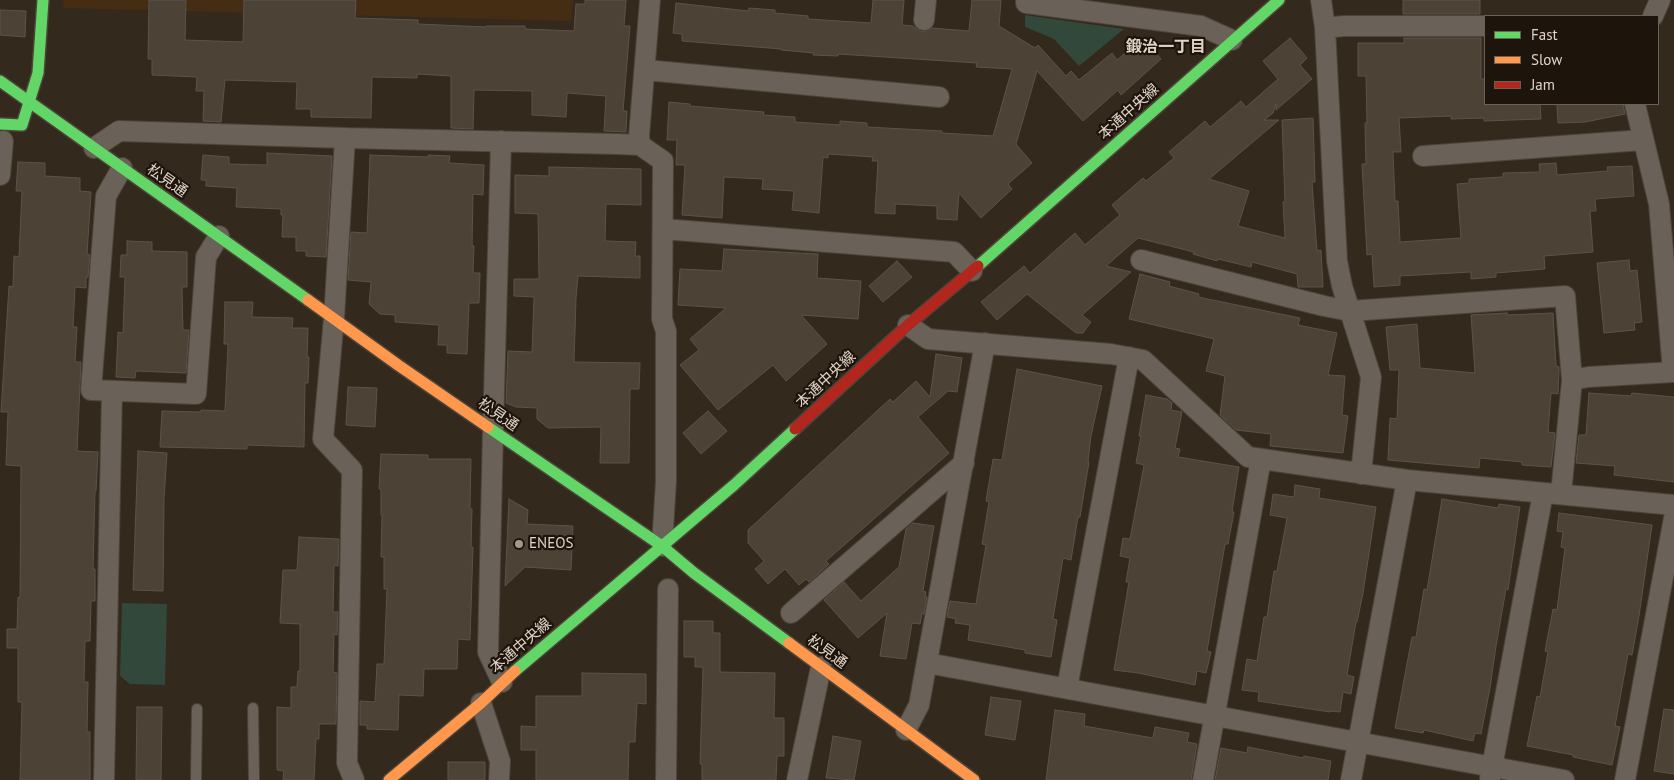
<!DOCTYPE html>
<meta charset="utf-8">
<style>
body{margin:0}
#map{position:relative;width:1674px;height:780px;overflow:hidden;background:#34291d;font-family:"PT Sans",sans-serif}
canvas{display:block}
.legend{position:absolute;left:1484px;top:15px;width:175px;height:90px;box-sizing:border-box;background:#1d140b;border:1px solid #6b6056;margin:0;padding:6px 9px;list-style:none;font-size:15px;color:#e0d2c6}
.legend li{display:flex;align-items:center;gap:10px;height:25px}
.legend b{width:25px;border:1px solid #6b6056}
</style>
<div id="map">
<canvas width="1674" height="780"></canvas>
<ul class="legend">
<li><b style="height:6px;background:#63d668"></b>Fast</li>
<li><b style="height:6px;background:#ff974d"></b>Slow</li>
<li><b style="height:6px;background:#b3261e"></b>Jam</li>
</ul>
</div>
<script>
const ctx = document.querySelector('canvas').getContext('2d');
ctx.lineJoin = 'round';
function paint(path, color) { ctx.fillStyle = color; ctx.fill(path, 'evenodd'); }
const poly = rows => new Path2D(rows.map(r => 'M' + r).join(''));
function trace(path, color, width, dash) { ctx.strokeStyle = color; ctx.lineWidth = width; ctx.lineCap = dash ? 'butt' : 'round'; ctx.setLineDash(dash || []); ctx.stroke(path); }
function write(font, color, halo, rows, align = 'center') {
  ctx.font = font + ' "PT Sans","Noto Sans JP",sans-serif'; ctx.lineWidth = 4.5; ctx.setLineDash([]); ctx.textBaseline = 'middle'; ctx.strokeStyle = halo; ctx.fillStyle = color; for (const [text, x, y, turn = 0] of rows) {
    ctx.save(); ctx.translate(x, y); ctx.rotate((+turn || 0) * Math.PI / 180); ctx.textAlign = isNaN(turn) ? turn : align; if (halo) ctx.strokeText(text, 0, 0); ctx.fillText(text, 0, 0); ctx.restore();
  }
}
const built = poly([
 [64,0,573,0,571,21,63,8]
]);
const green = poly([
 [1025,15,1124,29,1079,66,1054,39,1025,27],
 [122,603,167,604,165,685,130,684,120,676]
]);
const building = poly([
 [149,0,186,0,185,40,243,42,244,0,356,0,355,18,418,20,418,24,486,27,486,26,525,26,525,29,574,31,576,4,585,4,585,0,626,0,624,26,630,26,623,111,627,111,626,132,604,131,606,96,567,93,566,117,532,115,532,91,474,90,473,129,451,128,451,76,417,74,417,78,372,77,371,118,311,117,311,109,296,109,297,82,225,80,221,122,203,121,204,91,196,91,197,77,152,75,152,59,148,59,149,0],
 [873,0,904,0,902,25,913,26,918,30,923,32,932,28,969,31,972,0,1001,0,999,26,1035,48,1038,45,1066,76,1071,71,1079,80,1112,53,1117,60,1143,38,1161,59,1121,95,1118,90,1083,121,1037,71,1016,144,1032,163,1008,184,1012,189,981,218,959,193,957,220,937,219,937,206,895,204,895,214,875,213,878,161,872,161,873,157,828,154,828,158,823,157,819,213,792,210,794,191,762,189,763,179,724,177,722,218,682,215,685,165,676,165,677,140,667,140,669,102,690,104,690,106,764,112,763,115,795,117,795,122,840,125,840,121,867,123,867,127,942,131,942,133,993,136,1012,69,976,67,977,63,838,54,838,56,813,55,814,53,781,50,781,49,682,41,682,34,673,33,676,3,748,11,749,8,775,10,775,13,808,16,808,19,871,23,873,0],
 [1403,0,1480,0,1480,14,1403,14,1403,0],
 [0,10,26,11,25,37,0,35,0,10],
 [1290,38,1307,58,1300,65,1312,79,1276,110,1276,104,1273,113,1264,120,1279,120,1209,179,1249,191,1238,226,1285,238,1283,202,1285,202,1282,120,1313,118,1315,182,1312,182,1317,251,1321,250,1323,287,1298,287,1297,274,1252,262,1251,267,1218,259,1217,261,1193,254,1194,252,1138,238,1106,266,1131,272,1082,315,1091,322,1083,333,1076,333,1027,294,997,320,981,302,1024,266,1030,273,1075,233,1085,245,1120,215,1112,205,1143,178,1146,181,1174,158,1169,152,1205,121,1210,127,1241,101,1246,107,1278,79,1263,61,1290,38],
 [1404,38,1481,38,1481,79,1485,79,1485,104,1540,104,1541,119,1484,121,1484,118,1451,119,1451,116,1399,118,1401,152,1393,152,1395,201,1398,201,1400,242,1461,238,1457,184,1469,183,1469,179,1503,177,1503,173,1540,172,1539,164,1556,163,1557,175,1608,171,1607,167,1632,166,1634,196,1595,199,1596,211,1590,211,1593,252,1544,256,1545,269,1496,273,1496,277,1471,279,1471,272,1400,276,1400,285,1374,287,1372,254,1367,255,1362,164,1366,164,1365,123,1367,123,1366,76,1358,76,1358,43,1404,43,1404,38],
 [1557,104,1623,104,1625,114,1585,122,1558,123,1557,104],
 [267,153,332,156,326,257,306,256,306,251,296,251,296,237,282,237,283,215,281,215,281,209,236,207,237,188,206,186,206,180,201,180,203,155,229,157,229,164,267,165,267,153],
 [370,155,428,157,428,155,450,156,449,163,484,165,483,195,473,194,472,246,474,246,473,273,480,273,479,303,469,303,467,354,447,353,447,345,438,345,439,325,395,322,395,315,380,314,369,304,371,282,348,280,351,232,367,233,370,155],
 [18,162,45,163,45,176,80,178,80,191,91,192,87,254,90,255,88,277,86,277,86,288,75,287,73,327,77,327,75,362,81,362,77,451,98,452,96,491,95,491,93,569,95,569,95,601,91,601,90,641,85,641,84,682,88,682,87,732,90,732,90,780,20,780,22,702,18,702,18,648,7,648,7,629,17,629,18,597,20,598,21,466,6,465,8,412,1,412,9,286,13,287,14,256,19,257,22,191,16,191,18,162],
 [549,167,641,169,641,205,606,204,605,241,636,242,635,256,640,256,640,278,578,276,576,298,574,362,640,363,639,389,630,389,629,463,600,463,601,427,548,428,537,419,537,408,516,407,506,403,508,351,532,352,534,297,514,296,514,279,539,279,538,214,515,213,515,175,549,176,549,167],
 [127,241,152,242,152,251,187,252,187,287,182,287,183,330,189,330,186,373,136,371,135,378,116,377,118,332,123,333,125,277,120,277,121,255,127,255,127,241],
 [724,249,818,254,817,278,861,281,858,319,801,315,827,344,786,381,773,365,718,410,680,365,699,350,690,339,726,308,678,305,680,269,722,271,724,249],
 [1629,260,1630,271,1637,270,1642,322,1634,323,1635,330,1604,333,1597,263,1629,260],
 [897,261,912,277,883,302,869,286,897,261],
 [1140,274,1170,282,1169,286,1199,294,1198,297,1300,318,1298,325,1337,333,1328,375,1345,376,1342,415,1348,416,1343,453,1270,446,1271,434,1236,430,1220,415,1225,376,1206,371,1214,339,1129,319,1140,274],
 [225,302,253,302,252,317,293,318,292,328,308,328,307,357,309,357,308,383,305,383,304,447,247,445,247,449,160,447,162,411,201,412,201,410,225,411,228,344,224,344,225,302],
 [1507,313,1507,315,1553,313,1556,366,1559,367,1559,371,1558,394,1551,393,1548,432,1555,433,1551,467,1522,465,1522,462,1480,458,1479,468,1388,460,1390,418,1397,419,1399,370,1390,370,1386,327,1417,324,1420,368,1475,373,1471,315,1507,313],
 [936,354,962,358,957,392,948,391,918,417,949,453,826,561,829,564,809,582,806,579,799,585,785,569,768,584,755,569,764,561,748,543,748,530,890,399,893,402,916,381,930,397,936,354],
 [1017,369,1102,386,1091,436,1088,461,1089,462,1080,517,1078,517,1071,560,1063,558,1053,619,1057,620,1051,657,1025,653,1025,650,968,640,970,625,955,623,956,619,947,617,950,601,976,604,986,545,982,544,989,502,986,501,993,459,1002,460,1017,369],
 [348,387,377,388,375,427,346,425,348,387],
 [1589,393,1631,396,1632,393,1674,397,1674,482,1614,475,1615,466,1576,463,1579,435,1586,435,1589,393],
 [1146,395,1167,399,1172,403,1171,410,1182,412,1175,448,1180,449,1178,457,1239,467,1232,512,1234,512,1228,544,1225,544,1207,651,1211,652,1206,673,1197,671,1195,685,1138,673,1114,670,1129,582,1126,582,1130,558,1120,556,1123,538,1130,539,1144,465,1136,463,1141,436,1139,436,1146,395],
 [708,411,727,431,701,454,683,433,708,411],
 [138,451,167,453,164,499,163,591,133,590,138,451],
 [381,454,428,455,428,459,471,459,470,509,472,509,471,547,473,547,470,640,458,639,457,669,424,669,423,696,399,695,398,730,367,729,367,725,360,725,360,701,375,702,377,664,384,664,387,589,384,589,384,557,381,557,382,515,381,515,381,489,379,489,381,454],
 [1295,485,1320,489,1319,498,1376,507,1363,593,1357,622,1356,622,1347,675,1354,677,1351,694,1343,692,1340,712,1330,711,1330,712,1258,701,1259,692,1242,690,1247,659,1257,661,1264,617,1267,617,1274,571,1277,571,1287,518,1270,515,1273,494,1294,497,1295,485],
 [509,499,528,510,527,524,573,526,571,570,525,567,505,586,509,499],
 [1442,499,1498,508,1499,504,1520,507,1508,590,1506,589,1496,646,1490,688,1481,734,1475,733,1473,741,1424,730,1423,733,1395,728,1412,637,1416,637,1424,589,1427,590,1442,499],
 [1559,513,1652,525,1639,616,1632,655,1628,654,1615,726,1620,727,1612,765,1573,757,1573,755,1527,746,1537,696,1540,697,1548,652,1545,651,1553,609,1557,610,1565,548,1561,547,1563,532,1557,531,1559,513],
 [913,523,934,526,923,591,926,592,925,597,927,597,924,614,922,614,920,624,912,623,906,659,880,656,887,613,858,638,824,600,844,582,861,601,899,567,906,529,913,523],
 [299,537,339,539,338,566,334,565,333,612,338,612,337,635,334,634,333,672,337,673,336,724,319,724,319,739,316,739,314,780,283,780,284,771,277,770,277,707,291,708,291,687,297,687,298,671,300,671,300,624,280,623,283,570,297,570,299,537],
 [684,621,713,621,713,633,720,633,720,672,775,673,774,718,784,718,784,756,777,756,776,780,702,780,702,764,700,764,703,667,695,667,695,657,684,657,684,621],
 [582,673,646,674,646,704,637,703,635,742,629,742,628,780,536,780,536,750,521,750,521,726,536,727,536,696,582,696,582,673],
 [991,697,1021,701,1015,740,985,735,991,697],
 [137,707,162,707,161,780,136,780,137,707],
 [1664,709,1674,710,1674,774,1654,771,1664,709],
 [1055,710,1085,714,1084,726,1153,738,1155,727,1189,733,1187,742,1197,744,1191,780,1046,780,1055,710],
 [833,736,861,741,854,780,826,778,833,736],
 [1248,747,1303,758,1304,756,1331,761,1328,780,1215,780,1221,748,1247,753,1248,747],
 [448,762,485,762,485,780,448,780,448,762]
]);
const lane = poly([
 [253,708,254,780],
 [196,780,197,709]
]);
const street = poly([
 [1026,0,1026,3,1201,26,1232,40],
 [1321,0,1325,28,1337,261,1342,286,1371,377,1361,474],
 [1653,16,1660,0],
 [924,20,926,0],
 [1325,28,1344,26,1485,26],
 [645,70,939,97],
 [1635,104,1659,204,1673,372],
 [345,138,334,318,323,439,352,470,347,763,354,780],
 [501,141,493,430,488,652,502,682],
 [640,145,639,136,650,0],
 [94,148,119,131,345,138,617,144,640,145,663,161,662,319,666,331,666,481,662,546],
 [1423,156,1643,140],
 [122,168,106,196,91,390,196,394,206,257,219,236],
 [0,175,3,141],
 [663,229,954,252,972,271],
 [1141,260,1324,306,1350,311,1565,296,1572,380,1561,494],
 [908,325,928,339,1111,354,1143,360,1248,457,1407,480,1674,505],
 [1572,380,1588,377,1674,372],
 [791,613,964,463],
 [927,663,1564,780],
 [1067,688,1129,357],
 [481,703,500,761,499,780],
 [906,730,919,705,985,343],
 [1490,778,1543,493],
 [104,780,112,392],
 [666,780,668,589],
 [797,780,821,667],
 [1203,780,1261,459],
 [1351,780,1407,480],
 [1625,780,1674,518]
]);
const fast = poly([
 [0,81,308,300],
 [0,124,22,125,38,73,43,0],
 [978,266,1279,0],
 [488,427,662,546,694,573,789,643],
 [515,671,734,485,795,429]
]);
const slow = poly([
 [308,300,398,365,488,427],
 [789,643,974,780],
 [389,780,481,703,515,671]
]);
const jam = poly([
 [795,429,908,325,978,266]
]);
const markers = [
 [519,544,5,"#a4978b"]
];
const streetNames = [
 ["本通中央線",1129,112,-42],
 ["松見通",167,181,35],
 ["本通中央線",826,380,-43],
 ["松見通",498,415,35],
 ["本通中央線",521,646,-41],
 ["松見通",827,652,36]
];
const poiNames = [
 ["ENEOS",529,544]
];
const neighbourhoodNames = [
 ["鍛治一丁目",1166,47]
];
paint(built, '#442d13');
paint(green, '#31483a');
paint(building, '#4c4236');
trace(building, '#5d5349', 1);
trace(lane, '#4e443a', 12);
trace(street, '#4e443a', 22);
trace(fast, '#4e443a', 14);
trace(slow, '#4e443a', 14);
trace(jam, '#4e443a', 14);
trace(lane, '#6a6158', 10);
trace(street, '#6a6158', 20);
trace(fast, '#63d668', 11);
trace(slow, '#ff974d', 11);
trace(jam, '#b3261e', 11);
for (const [x, y, r, color] of markers) { const dot = new Path2D(); dot.arc(x, y, r, 0, 2 * Math.PI); ctx.fillStyle = color; ctx.fill(dot); trace(dot, '#1d140b', 2); }
write('15px', '#e0d2c6', '#1d140b', streetNames);
write('15px', '#e0d2c6', '#1d140b', poiNames, 'left');
write('bold 16px', '#e0d2c6', '#1d140b', neighbourhoodNames);
</script>
